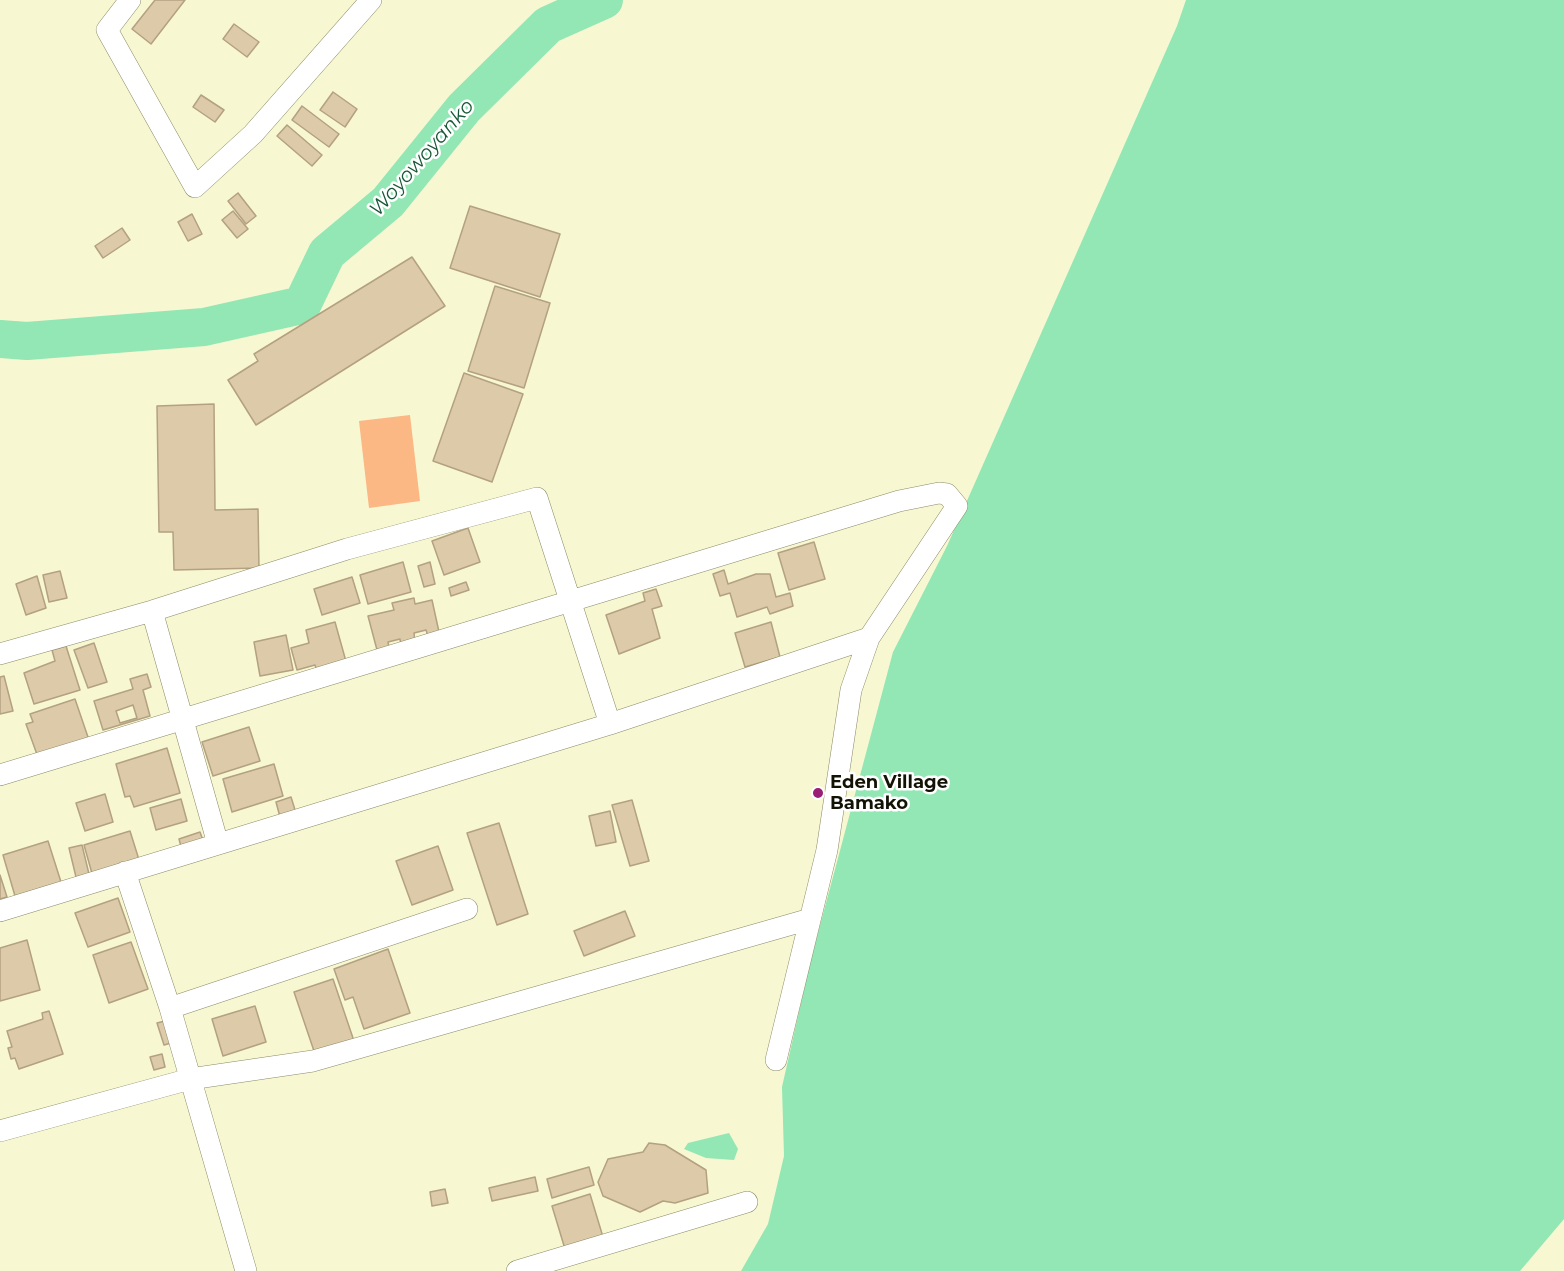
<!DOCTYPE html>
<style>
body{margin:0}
canvas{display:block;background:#f7f7d1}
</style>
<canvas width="1564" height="1271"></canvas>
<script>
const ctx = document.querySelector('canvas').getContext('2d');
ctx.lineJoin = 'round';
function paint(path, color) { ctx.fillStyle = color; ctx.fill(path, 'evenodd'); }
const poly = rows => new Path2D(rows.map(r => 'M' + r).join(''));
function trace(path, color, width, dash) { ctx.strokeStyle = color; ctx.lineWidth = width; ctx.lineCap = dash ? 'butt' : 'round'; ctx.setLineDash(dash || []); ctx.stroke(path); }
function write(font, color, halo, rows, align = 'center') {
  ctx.font = font + ' Montserrat,sans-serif'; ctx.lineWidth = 5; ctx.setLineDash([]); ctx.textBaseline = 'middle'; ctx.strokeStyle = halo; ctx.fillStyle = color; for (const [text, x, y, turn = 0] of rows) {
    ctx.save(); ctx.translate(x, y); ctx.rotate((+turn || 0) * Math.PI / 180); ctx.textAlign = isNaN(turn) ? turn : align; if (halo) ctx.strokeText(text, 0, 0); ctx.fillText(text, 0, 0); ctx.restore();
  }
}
const green = poly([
 [410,415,420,501,369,508,359,421]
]);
const water = poly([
 [1186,0,1564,0,1564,1219,1520,1271,741,1271,768,1224,784,1156,782,1087,810,963,893,652,947,546,1177,26],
 [729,1133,738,1149,734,1160,706,1158,684,1149,688,1143]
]);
const river = poly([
 [0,339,27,341,204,327,302,305,327,253,388,202,464,108,548,25,604,0]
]);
const building = poly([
 [155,0,185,0,151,44,132,29,155,0],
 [234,24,259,42,247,57,223,39,234,24],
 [333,92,357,109,345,127,320,110,333,92],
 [201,95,224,110,215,122,193,107,201,95],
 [302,106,339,134,329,147,292,120,302,106],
 [287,125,322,155,312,166,277,136,287,125],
 [238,193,256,216,246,224,228,201,238,193],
 [470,206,560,234,540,297,450,268,470,206],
 [233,211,248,229,237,238,222,220,233,211],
 [192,214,202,234,188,241,178,222,192,214],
 [122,228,130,240,103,258,95,246,122,228],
 [412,257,445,306,256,425,228,380,258,361,254,354,412,257],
 [495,286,550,303,524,388,468,371,495,286],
 [464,373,523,394,492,482,433,461,464,373],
 [214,404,215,510,258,509,259,568,174,570,173,532,159,532,157,406,214,404],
 [468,528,480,562,444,575,432,541,468,528],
 [814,542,825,579,789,590,778,553,814,542],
 [403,562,411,592,368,604,360,575,403,562],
 [430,562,435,584,424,587,418,566,430,562],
 [724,570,728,584,756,574,770,574,776,597,790,593,793,606,770,614,767,607,737,617,730,593,720,596,713,574,724,570],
 [60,571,67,598,49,602,43,575,60,571],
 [37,576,46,608,26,615,16,584,37,576],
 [352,577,360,603,322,615,314,589,352,577],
 [466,582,469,590,451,596,449,588,466,582],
 [656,589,662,606,652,609,660,638,619,654,606,615,645,601,643,593,656,589],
 [414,598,415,604,432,600,439,632,428,636,426,630,414,633,415,642,401,646,400,639,388,642,389,647,377,650,368,616,394,610,392,603,414,598],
 [335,622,347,665,318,674,315,665,297,670,291,648,309,643,306,630,335,622],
 [771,622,780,657,745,667,735,633,771,622],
 [286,635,293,670,260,676,254,642,286,635],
 [94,643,107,682,88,688,74,650,94,643],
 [66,646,80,690,34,704,24,673,55,661,52,650,66,646],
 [147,674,151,687,143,690,150,716,103,730,94,701,133,689,130,679,147,674],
 [133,705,137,718,120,723,116,711,133,705],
 [4,676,13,711,0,714,0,677,4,676],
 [75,699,90,743,39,760,26,724,33,722,30,714,75,699],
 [249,727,260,761,213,776,202,742,249,727],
 [167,748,180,793,134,807,130,796,125,797,116,764,167,748],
 [274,764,283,796,232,812,223,779,274,764],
 [105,794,113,822,85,831,76,803,105,794],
 [291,797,296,813,280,817,276,802,291,797],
 [181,799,187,821,156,830,150,808,181,799],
 [632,800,649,861,630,866,612,805,632,800],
 [610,811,616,842,596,846,589,816,610,811],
 [499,823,528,914,497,925,467,833,499,823],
 [130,831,140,863,93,877,84,845,130,831],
 [200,832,204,843,182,850,179,839,200,832],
 [48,841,61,882,15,896,3,855,48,841],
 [82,845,89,874,76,877,69,848,82,845],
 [438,846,453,890,412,905,396,861,438,846],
 [0,875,7,897,0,899,0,875],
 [118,898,130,932,88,947,75,913,118,898],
 [625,911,635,936,584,956,574,931,625,911],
 [27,940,40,990,0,1001,0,948,27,940],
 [131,942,148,989,109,1003,93,955,131,942],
 [388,949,410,1013,364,1029,353,997,345,1000,334,969,388,949],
 [333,979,354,1041,315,1054,294,992,333,979],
 [255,1006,266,1042,223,1056,212,1019,255,1006],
 [49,1011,63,1054,19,1069,15,1058,11,1059,8,1048,12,1047,7,1031,43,1019,42,1013,49,1011],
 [169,1020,175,1042,164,1045,157,1023,169,1020],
 [162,1054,165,1067,154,1070,150,1057,162,1054],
 [649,1143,665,1145,706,1170,708,1193,675,1203,663,1201,640,1212,603,1196,598,1182,608,1159,643,1152,649,1143],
 [589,1167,594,1185,552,1198,547,1179,589,1167],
 [535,1177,538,1191,492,1201,489,1188,535,1177],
 [445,1189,448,1203,432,1206,430,1192,445,1189],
 [590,1194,603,1237,565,1249,552,1206,590,1194]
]);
const minor = poly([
 [130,0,107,30,195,187,253,134,371,0],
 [152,611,218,844],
 [0,654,152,611,347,549,537,498,610,724],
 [0,775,899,501,939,493,947,494,957,506,869,638,851,690,827,850,776,1060],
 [125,872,170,1008,246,1271],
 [0,911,610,724,869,638],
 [170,1008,467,909],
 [0,1131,190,1079,313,1061,810,919],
 [517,1271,747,1202]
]);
const markers = [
 [818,793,6,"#9a1e75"]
];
const poiNames = [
 ["Eden Village",830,783],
 ["Bamako",830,804]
];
const waterNames = [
 ["Woyowoyanko",422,158,-49]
];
paint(green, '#fbb784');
paint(water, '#92e7b4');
trace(river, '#92e7b4', 38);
paint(building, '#ddcaa8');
trace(building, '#b3a181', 1.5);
trace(minor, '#8c8b68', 22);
trace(minor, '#fff', 21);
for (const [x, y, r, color] of markers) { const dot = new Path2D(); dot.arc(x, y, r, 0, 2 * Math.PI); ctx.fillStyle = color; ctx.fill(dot); trace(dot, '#fff', 2); }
write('bold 18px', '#121205', '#fff', poiNames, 'left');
write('italic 20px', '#185736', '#fff', waterNames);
</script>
